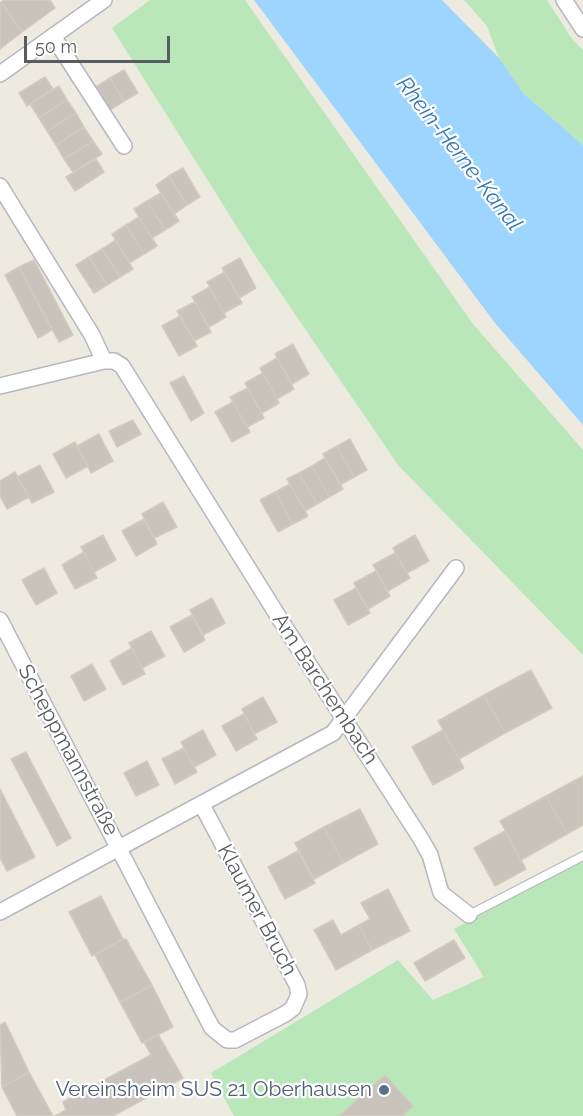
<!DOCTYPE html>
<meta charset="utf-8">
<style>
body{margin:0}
#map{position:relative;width:583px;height:1116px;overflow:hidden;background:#edeadf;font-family:Raleway,sans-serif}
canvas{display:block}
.scale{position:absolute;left:24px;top:36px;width:146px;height:27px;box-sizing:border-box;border:3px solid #585d62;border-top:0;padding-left:8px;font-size:18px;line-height:21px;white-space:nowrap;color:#585d62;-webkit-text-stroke:4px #fff;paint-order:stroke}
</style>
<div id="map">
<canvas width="583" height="1116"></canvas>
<div class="scale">50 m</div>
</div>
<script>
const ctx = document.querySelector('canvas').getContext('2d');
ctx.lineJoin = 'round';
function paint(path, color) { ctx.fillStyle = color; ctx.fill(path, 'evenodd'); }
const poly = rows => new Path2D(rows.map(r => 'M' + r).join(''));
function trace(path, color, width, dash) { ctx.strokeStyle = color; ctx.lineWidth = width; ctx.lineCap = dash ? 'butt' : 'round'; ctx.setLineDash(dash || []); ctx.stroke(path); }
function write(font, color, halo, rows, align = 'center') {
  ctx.font = font + ' Raleway,sans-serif'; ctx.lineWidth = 4.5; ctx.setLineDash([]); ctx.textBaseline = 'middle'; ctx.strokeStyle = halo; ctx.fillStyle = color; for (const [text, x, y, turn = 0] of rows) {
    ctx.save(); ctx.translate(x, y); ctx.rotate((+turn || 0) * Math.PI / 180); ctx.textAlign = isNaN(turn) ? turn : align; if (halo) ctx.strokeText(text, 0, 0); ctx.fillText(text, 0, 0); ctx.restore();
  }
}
const green = poly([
 [150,0,245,0,473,324,583,450,583,655,398,465,254,254,112,28],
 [464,0,547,0,572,39,583,50,583,145,524,94,499,58,487,26],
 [583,857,583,1116,234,1116,211,1073,398,960,433,1000,484,977,454,929]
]);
const water = poly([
 [254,0,442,0,499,58,524,94,583,145,583,425,495,323]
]);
const building = poly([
 [4,0,50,0,55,8,22,32,1,2,4,0],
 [1,2,22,32,0,49,0,3,1,2],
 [124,70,138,93,124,101,110,78,124,70],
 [45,77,53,89,27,106,19,93,45,77],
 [110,78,124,101,110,110,96,87,110,78],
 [59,86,67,100,39,118,30,104,59,86],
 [67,100,76,113,47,131,39,118,67,100],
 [76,113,84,127,56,145,47,131,76,113],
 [84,127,93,141,64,159,56,145,84,127],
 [93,141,102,154,73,172,64,159,93,141],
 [96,159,104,172,75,191,66,177,96,159],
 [183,168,200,197,187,205,169,176,183,168],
 [169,176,187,205,174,214,156,185,169,176],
 [161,193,179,221,165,230,147,201,161,193],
 [147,201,165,230,152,238,134,209,147,201],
 [139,217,157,246,144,254,126,225,139,217],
 [126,225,144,254,129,263,112,234,126,225],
 [116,240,133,269,120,277,102,249,116,240],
 [102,249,120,277,107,285,89,257,102,249],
 [89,257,107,285,94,293,76,265,89,257],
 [240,258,256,288,239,298,222,268,240,258],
 [34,260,73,335,59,342,19,267,34,260],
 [19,267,52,330,38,338,5,275,19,267],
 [225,272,242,303,224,313,207,282,225,272],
 [210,287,226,317,209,327,192,297,210,287],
 [195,302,211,332,194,341,177,311,195,302],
 [180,316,197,346,179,356,162,326,180,316],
 [293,344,309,374,292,384,275,354,293,344],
 [277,358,294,389,277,399,260,368,277,358],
 [263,373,279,403,262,413,245,383,263,373],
 [184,376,204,413,191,421,170,383,184,376],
 [248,388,264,418,247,427,230,397,248,388],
 [233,402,250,432,232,442,215,412,233,402],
 [133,420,141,434,117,447,109,431,133,420],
 [99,434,113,461,91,473,77,446,99,434],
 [350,439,367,470,354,477,337,446,350,439],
 [75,442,88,466,66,478,53,454,75,442],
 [337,446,354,477,340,485,323,454,337,446],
 [325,458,343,489,329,497,312,466,325,458],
 [40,465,54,492,32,503,17,477,40,465],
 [312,466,329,497,317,504,299,473,312,466],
 [15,472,29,497,7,509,0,496,0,481,15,472],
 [299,473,317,504,305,511,287,479,299,473],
 [290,484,308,516,293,524,275,492,290,484],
 [275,492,293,524,278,532,260,500,275,492],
 [163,502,177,527,154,538,142,514,163,502],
 [144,519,157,544,136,556,122,531,144,519],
 [103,535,116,560,94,572,81,547,103,535],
 [415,535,429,561,407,573,393,548,415,535],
 [84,552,97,578,75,589,62,565,84,552],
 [395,553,410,578,388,591,373,565,395,553],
 [44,568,57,593,36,605,22,580,44,568],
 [376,571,390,596,368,609,354,583,376,571],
 [356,588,370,613,348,625,334,600,356,588],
 [212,598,225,623,203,635,190,610,212,598],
 [192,615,205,640,184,652,170,627,192,615],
 [151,631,165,656,142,668,129,643,151,631],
 [132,648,145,674,123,685,110,661,132,648],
 [92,664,106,689,84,701,71,676,92,664],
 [531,670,552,708,505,733,484,695,531,670],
 [484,695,505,733,459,759,438,721,484,695],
 [263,697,277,722,254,734,242,709,263,697],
 [244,714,257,739,236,751,222,726,244,714],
 [203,730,216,755,194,767,181,742,203,730],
 [443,730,464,768,433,785,412,747,443,730],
 [184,748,197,772,175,784,162,759,184,748],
 [26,752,71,838,57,846,11,759,26,752],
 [147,761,159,785,136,796,124,773,147,761],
 [583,776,583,825,567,834,546,796,583,776],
 [0,789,35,857,7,871,0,858,0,789],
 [546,796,567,834,521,860,500,821,546,796],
 [360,809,378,844,343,863,324,827,360,809],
 [324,827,343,863,314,879,295,843,324,827],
 [505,831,526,869,495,886,474,848,505,831],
 [298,851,315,883,285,899,268,867,298,851],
 [388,889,410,931,372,950,359,925,370,919,361,903,388,889],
 [101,896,123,939,92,956,69,912,101,896],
 [333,920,341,935,359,925,372,950,336,970,314,930,333,920],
 [123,939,126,939,152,985,120,1002,95,955,123,939],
 [454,940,465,958,425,981,414,963,454,940],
 [152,985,173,1027,142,1043,120,1002,152,985],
 [5,1022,29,1072,2,1087,0,1025,5,1022],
 [158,1034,183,1078,113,1116,55,1116,66,1110,63,1102,151,1055,144,1042,158,1034],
 [29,1072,53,1116,17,1116,2,1087,29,1072],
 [385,1075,413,1106,402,1116,339,1116,385,1075]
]);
const service = poly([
 [469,915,583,856]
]);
const minor = poly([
 [564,0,583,29],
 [53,36,124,146],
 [0,74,104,0],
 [0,186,92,335,104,361],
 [0,386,104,361,114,361,122,366,283,624,421,839,430,855,441,893,469,915],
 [0,620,212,1028,227,1040,235,1040,285,1014,293,1008,299,994,297,985,202,805],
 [0,912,333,733,456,568]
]);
const markers = [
 [384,1090,6,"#5c6f8a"]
];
const streetNames = [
 ["Am Barchembach",325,689,57],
 ["Scheppmannstraße",68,750,62],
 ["Klaumer Bruch",257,910,62]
];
const serviceNames = [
 ["Vereinsheim SUS 21 Oberhausen",372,1090]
];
const waterNames = [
 ["Rhein-Herne-Kanal",459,154,52]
];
paint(green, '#bae7b9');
paint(water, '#9dd5ff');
paint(building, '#c8c4bc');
trace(building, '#d2cbbd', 1.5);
trace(service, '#b5b8be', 10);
trace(minor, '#b5b8be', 18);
trace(service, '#fff', 8);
trace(minor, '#fff', 15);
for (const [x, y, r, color] of markers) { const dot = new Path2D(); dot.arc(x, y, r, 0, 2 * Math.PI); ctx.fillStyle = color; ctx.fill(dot); trace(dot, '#fff', 2); }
write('21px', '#585d62', '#fff', streetNames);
write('21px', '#4e5e75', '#fff', serviceNames, 'right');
write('italic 22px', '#3476b8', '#fff', waterNames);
</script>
